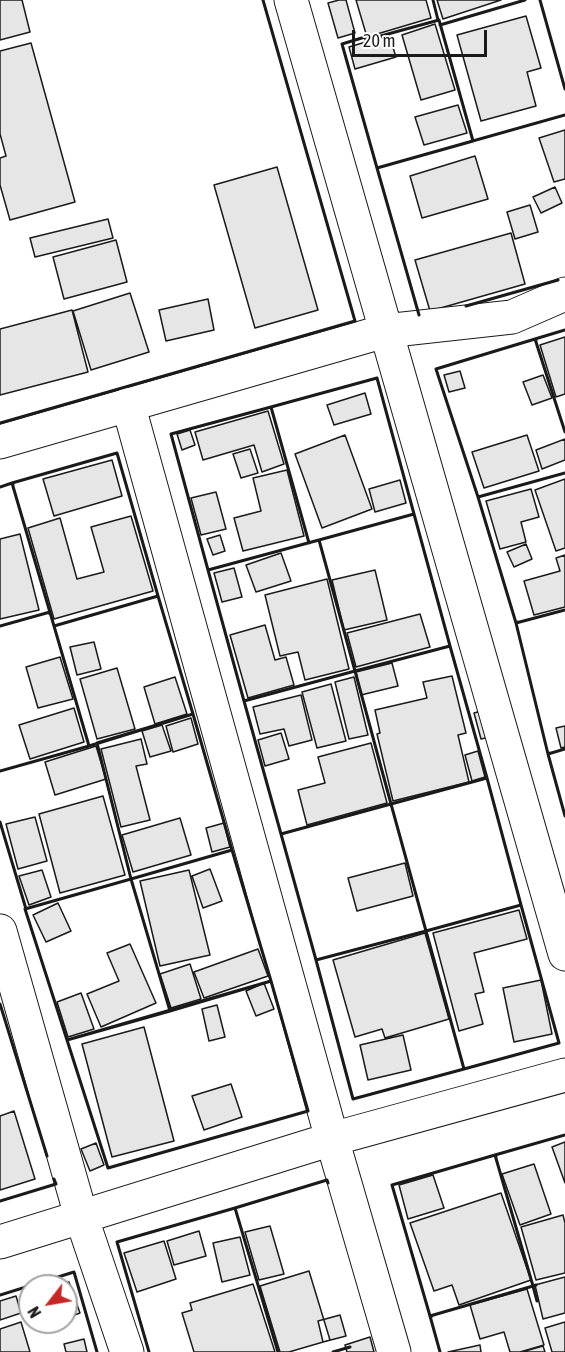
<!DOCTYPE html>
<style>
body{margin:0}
#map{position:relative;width:565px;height:1352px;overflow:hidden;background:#fff;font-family:"Asap Condensed",sans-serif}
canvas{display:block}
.north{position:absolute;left:18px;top:1274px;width:60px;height:60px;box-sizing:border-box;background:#fff;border:2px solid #a3a3a3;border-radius:50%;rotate:239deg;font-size:16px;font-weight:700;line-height:24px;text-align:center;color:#1a1a1a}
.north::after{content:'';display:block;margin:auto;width:21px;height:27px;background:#c62828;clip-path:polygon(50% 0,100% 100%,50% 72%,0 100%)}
.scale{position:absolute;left:352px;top:30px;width:135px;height:27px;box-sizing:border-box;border:3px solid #1a1a1a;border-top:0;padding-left:8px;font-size:18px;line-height:21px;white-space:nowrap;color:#1a1a1a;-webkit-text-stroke:4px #fff;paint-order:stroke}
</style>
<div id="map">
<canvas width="565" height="1352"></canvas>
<div class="north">N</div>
<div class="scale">20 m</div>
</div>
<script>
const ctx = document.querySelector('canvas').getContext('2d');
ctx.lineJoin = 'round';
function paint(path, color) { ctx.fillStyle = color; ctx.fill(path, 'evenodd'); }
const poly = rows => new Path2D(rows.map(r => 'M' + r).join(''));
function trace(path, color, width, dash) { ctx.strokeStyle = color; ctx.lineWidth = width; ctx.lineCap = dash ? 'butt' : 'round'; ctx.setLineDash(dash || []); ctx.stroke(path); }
const building = poly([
 [0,0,22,0,30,32,0,40,0,0],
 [339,0,346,0,355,33,338,38,328,3,339,0],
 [356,0,426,0,431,18,367,37,356,0],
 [437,0,501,0,443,19,437,0],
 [526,16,541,68,527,72,536,106,481,121,457,35,526,16],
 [435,24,455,90,421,100,402,35,435,24],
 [389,35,396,57,355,69,349,47,389,35],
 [31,43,75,202,10,220,0,185,0,158,6,156,0,134,0,51,31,43],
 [458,105,467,133,424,145,415,117,458,105],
 [565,130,565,179,554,182,539,138,565,130],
 [475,156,488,199,422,218,410,176,475,156],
 [277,167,318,310,255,328,214,185,277,167],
 [555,187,562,203,541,213,533,197,555,187],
 [530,205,538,232,515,239,507,212,530,205],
 [108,219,113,238,35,257,30,238,108,219],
 [511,233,525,284,430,311,415,260,511,233],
 [116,240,127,282,64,299,53,257,116,240],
 [130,293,149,352,91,370,73,311,130,293],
 [208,299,214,330,166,341,159,310,208,299],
 [72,310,88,372,0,395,0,329,72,310],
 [565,337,565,394,556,397,540,345,565,337],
 [460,371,465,388,449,392,444,375,460,371],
 [543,375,552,398,532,405,523,382,543,375],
 [365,393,371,414,334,425,327,405,365,393],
 [268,411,284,464,262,472,254,445,203,460,195,432,268,411],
 [190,430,195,445,182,450,177,434,190,430],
 [345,435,372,509,322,528,295,454,345,435],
 [527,435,539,471,484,488,472,452,527,435],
 [565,439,565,460,542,469,536,450,565,439],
 [250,449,258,473,241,478,233,454,250,449],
 [112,460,122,496,54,516,43,479,112,460],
 [287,470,304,536,243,551,234,518,261,511,253,478,287,470],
 [565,479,565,548,556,551,535,490,565,479],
 [400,480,406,503,375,512,369,489,400,480],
 [531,489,539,517,521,522,526,542,500,549,486,501,531,489],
 [216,492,226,529,201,535,191,498,216,492],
 [131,516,153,591,54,619,28,528,60,518,77,579,104,572,91,527,131,516],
 [20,534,39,610,0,619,0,539,20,534],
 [220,535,225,551,213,555,207,539,220,535],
 [526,544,532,559,514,567,507,552,526,544],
 [281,553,291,581,256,592,246,565,281,553],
 [565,555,565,607,534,615,524,581,560,571,556,558,565,555],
 [234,568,242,597,222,602,214,573,234,568],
 [375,570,387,620,344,630,332,580,375,570],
 [327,579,349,669,305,680,298,652,280,656,265,595,327,579],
 [420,614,430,647,356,667,347,633,420,614],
 [265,625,275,660,286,657,294,685,248,698,230,635,265,625],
 [94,642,101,669,77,675,70,647,94,642],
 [60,657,73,699,38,708,26,667,60,657],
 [392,663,398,686,361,695,356,672,392,663],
 [117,668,135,729,97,739,80,679,117,668],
 [452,676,466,733,458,735,469,782,393,801,377,734,380,733,375,710,427,698,423,682,452,676],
 [175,677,187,714,155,724,144,687,175,677],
 [354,677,368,735,349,739,335,682,354,677],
 [331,684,346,741,317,748,302,692,331,684],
 [301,695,312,740,289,746,284,729,260,734,253,707,301,695],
 [74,708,84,742,30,759,19,725,74,708],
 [491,708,498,735,481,739,474,713,491,708],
 [191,718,198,744,173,752,166,726,191,718],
 [162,725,171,751,150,757,142,731,162,725],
 [565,726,565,747,561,748,556,728,565,726],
 [281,733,289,759,265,766,258,740,281,733],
 [141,739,147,764,136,766,150,820,121,827,101,749,141,739],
 [371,743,387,803,307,825,298,790,325,783,318,757,371,743],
 [96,746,106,779,55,795,45,762,96,746],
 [478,751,485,777,472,781,465,755,478,751],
 [103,796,125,875,60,893,39,814,103,796],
 [35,817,47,861,18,869,6,824,35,817],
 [180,818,191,855,133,872,122,835,180,818],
 [224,823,230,847,212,852,206,828,224,823],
 [405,863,413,896,357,911,348,878,405,863],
 [210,869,222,901,203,908,192,876,210,869],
 [42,870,51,897,29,905,19,876,42,870],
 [189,870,210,955,160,966,140,881,189,870],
 [58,903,71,931,46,942,33,915,58,903],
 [519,910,527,939,474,953,484,992,475,994,483,1024,459,1031,433,933,519,910],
 [425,933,449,1019,385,1038,382,1029,355,1037,333,960,425,933],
 [130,944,156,1003,101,1027,87,994,119,981,107,953,130,944],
 [258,949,268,976,204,998,194,972,258,949],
 [190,964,201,999,171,1008,160,974,190,964],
 [541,980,552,1034,514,1042,503,988,541,980],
 [264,983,274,1009,256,1016,246,991,264,983],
 [81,993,94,1029,68,1037,57,1002,81,993],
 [217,1005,225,1037,209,1041,202,1009,217,1005],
 [144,1027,174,1141,112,1157,82,1044,144,1027],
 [403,1035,411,1070,368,1080,360,1045,403,1035],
 [231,1084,242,1117,204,1130,192,1096,231,1084],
 [14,1111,35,1179,0,1190,0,1116,14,1111],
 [565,1142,565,1183,552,1147,565,1142],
 [96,1143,104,1165,90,1171,81,1149,96,1143],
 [534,1164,551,1214,520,1225,502,1174,534,1164],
 [433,1175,444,1208,408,1219,399,1185,433,1175],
 [501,1193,531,1280,459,1305,452,1285,434,1291,410,1223,501,1193],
 [563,1215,565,1223,565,1273,536,1280,521,1227,563,1215],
 [270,1226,284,1274,259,1280,245,1232,270,1226],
 [199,1231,206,1256,174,1265,167,1241,199,1231],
 [240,1237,250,1275,222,1282,213,1243,240,1237],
 [164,1241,176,1279,137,1292,124,1253,164,1241],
 [309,1271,330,1340,289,1352,280,1352,260,1286,309,1271],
 [565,1277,565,1313,543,1319,535,1285,565,1277],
 [69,1282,80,1313,66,1318,66,1286,58,1286,69,1282],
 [253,1284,275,1352,194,1352,182,1313,192,1310,190,1303,253,1284],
 [527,1289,544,1345,520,1352,510,1352,504,1332,480,1339,470,1305,527,1289],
 [16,1296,21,1313,0,1320,0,1301,16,1296],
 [340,1315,346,1336,323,1342,318,1321,340,1315],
 [21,1322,30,1352,0,1352,0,1329,21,1322],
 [565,1322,565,1352,552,1352,545,1328,565,1322],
 [370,1337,374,1352,347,1352,345,1345,370,1337],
 [84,1339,87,1352,66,1352,64,1344,84,1339],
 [480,1345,481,1352,448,1352,480,1345],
 [543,1346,545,1352,522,1352,543,1346]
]);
const street = poly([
 [291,0,565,954],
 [128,404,332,1139,394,1352],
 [0,442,385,331,512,317,565,294],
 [0,931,81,1216,127,1352],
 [0,1242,332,1139,565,1075]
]);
const wall = poly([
 [433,0,438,20],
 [540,0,565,89],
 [439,20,473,141,377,168,342,44,365,37,366,40,439,20],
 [440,25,525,0],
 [466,306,558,280],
 [419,315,377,168,565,115],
 [536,341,535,339,565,330],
 [0,423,355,321,263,0],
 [565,432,535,339,436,369,478,497,565,473],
 [117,453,158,596,54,626,12,483,117,453],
 [0,487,12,483,13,485],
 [478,497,516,623,565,610],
 [414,514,450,646,355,671,319,540,414,514],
 [319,540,355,671,244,701,208,570,319,540],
 [309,543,271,407,377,378,414,514,319,540,208,570,171,434,271,407,309,543],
 [158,596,193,714,89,746,54,626,158,596],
 [518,622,516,623,548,754,565,749],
 [0,626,50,612,50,614],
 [450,646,487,778,391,804,355,671,450,646],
 [355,671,391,804,281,834,244,701,355,671],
 [193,714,232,850,131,879,97,743,193,714],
 [550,753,548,754,565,816],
 [0,771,89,746],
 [487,778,521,905,426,931,391,804,487,778],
 [391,804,426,931,316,960,281,834,391,804],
 [0,822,26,909],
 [232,850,271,981,170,1011,131,879,232,850],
 [131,879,170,1011,67,1040,25,909,131,879],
 [521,905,559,1043,464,1069,426,931,521,905],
 [426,931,464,1069,353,1099,316,960,426,931],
 [271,981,308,1111,108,1168,67,1040,271,981],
 [0,1004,47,1156],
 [495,1155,533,1286,430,1316,392,1185,495,1155],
 [496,1157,495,1155,565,1135],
 [0,1201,56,1184,54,1179],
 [536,1285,533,1286,537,1301],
 [0,1295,74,1272,97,1352],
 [432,1316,430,1316,440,1352],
 [149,1352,117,1242,235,1208],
 [278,1352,235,1208,327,1180,328,1183],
 [333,1352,350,1347]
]);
paint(building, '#e6e6e6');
trace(building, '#1a1a1a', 1.5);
trace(street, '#1a1a1a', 35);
trace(street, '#fff', 33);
trace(wall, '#1a1a1a', 3);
</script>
